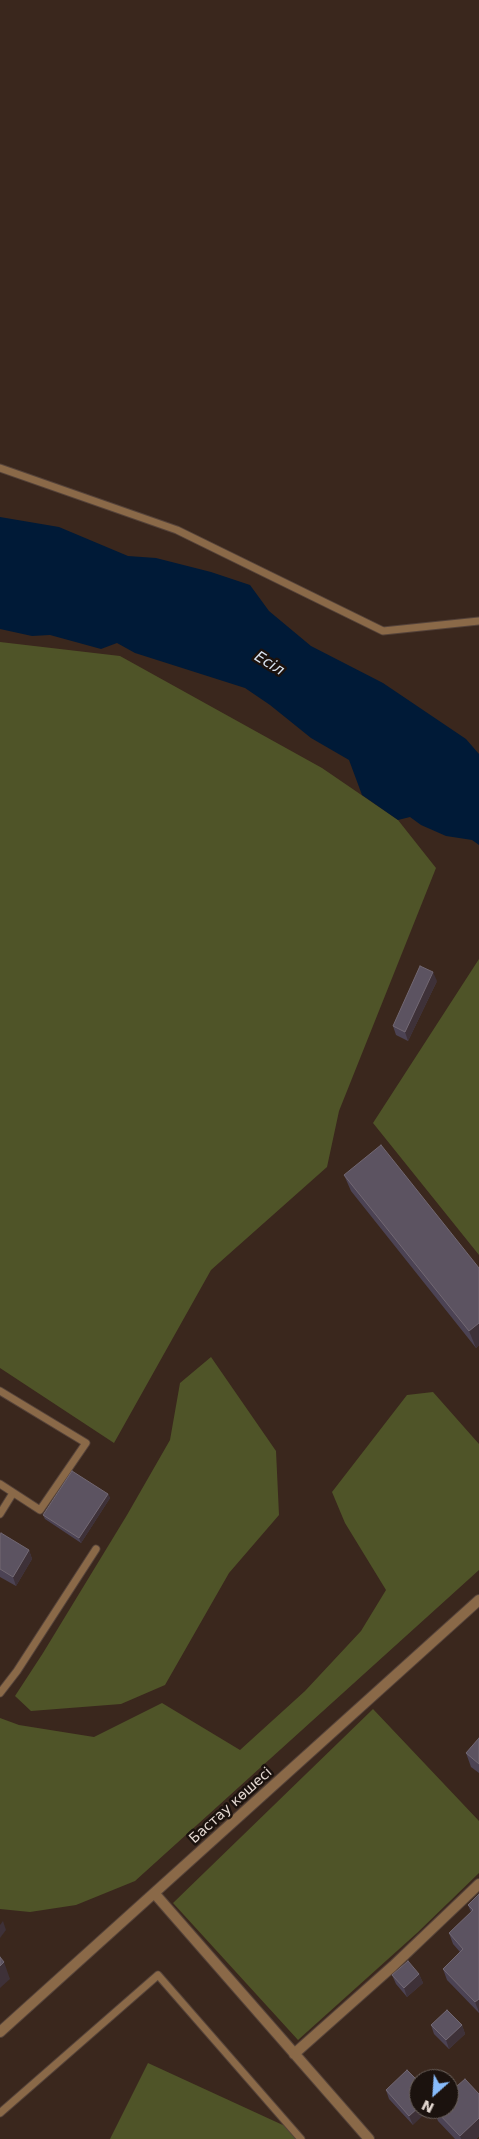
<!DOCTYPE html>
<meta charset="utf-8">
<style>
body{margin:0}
#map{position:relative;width:479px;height:2139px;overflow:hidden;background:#3a271d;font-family:"DejaVu Sans",sans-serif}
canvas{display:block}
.north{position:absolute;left:409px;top:2069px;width:50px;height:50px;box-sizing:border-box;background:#1b120e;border:1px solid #6c625c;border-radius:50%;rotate:206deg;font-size:14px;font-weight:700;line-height:20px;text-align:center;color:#e5d9d2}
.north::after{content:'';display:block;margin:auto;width:18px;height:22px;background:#87bbfb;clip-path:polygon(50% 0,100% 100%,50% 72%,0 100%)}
</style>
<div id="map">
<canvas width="479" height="2139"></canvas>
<div class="north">N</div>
</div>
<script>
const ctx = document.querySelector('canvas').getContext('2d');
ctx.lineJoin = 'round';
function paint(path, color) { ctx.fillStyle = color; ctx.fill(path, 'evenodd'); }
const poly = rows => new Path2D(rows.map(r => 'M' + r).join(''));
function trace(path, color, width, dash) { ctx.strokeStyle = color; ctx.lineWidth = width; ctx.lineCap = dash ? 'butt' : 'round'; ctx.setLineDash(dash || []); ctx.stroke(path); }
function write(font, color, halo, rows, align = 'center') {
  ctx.font = font + ' "DejaVu Sans",sans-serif'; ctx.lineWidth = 5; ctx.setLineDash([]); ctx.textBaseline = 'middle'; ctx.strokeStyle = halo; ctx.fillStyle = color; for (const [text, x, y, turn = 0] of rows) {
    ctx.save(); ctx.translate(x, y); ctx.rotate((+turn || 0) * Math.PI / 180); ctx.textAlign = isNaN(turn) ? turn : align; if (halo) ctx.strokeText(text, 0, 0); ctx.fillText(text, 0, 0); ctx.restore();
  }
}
const green = poly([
 [0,642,120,656,322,768,398,820,436,868,339,1111,327,1167,211,1270,114,1443,0,1368],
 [479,959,479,1255,373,1123],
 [211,1357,276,1451,279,1515,229,1573,165,1685,121,1704,31,1711,15,1696,43,1653,127,1515,170,1440,180,1383],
 [433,1392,479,1444,479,1570,135,1881,76,1905,30,1912,0,1909,0,1718,19,1725,94,1737,162,1703,240,1750,305,1691,361,1631,386,1590,345,1523,332,1492,407,1395],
 [373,1709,479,1821,479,1873,417,1933,298,2040,173,1903],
 [148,2063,298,2132,295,2139,110,2139]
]);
const water = poly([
 [0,517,59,527,128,556,156,558,211,572,250,585,269,611,311,646,383,683,466,739,479,754,479,845,472,840,446,836,421,825,410,817,398,820,362,795,349,760,311,738,270,705,245,688,135,653,117,643,101,649,50,635,32,636,0,629]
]);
const lane = poly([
 [0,468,177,530,383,631,479,621],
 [0,1391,86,1443,40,1510,0,1484],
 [0,1514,13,1493],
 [0,1693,17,1671,96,1549],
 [0,2113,158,1975,301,2139]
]);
const street = poly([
 [155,1894,369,2139],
 [0,2032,479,1600],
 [294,2054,393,1966,479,1884]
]);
const wall = poly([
 [437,981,408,1041,396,1035,393,1026],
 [344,1175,479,1268,479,1345,476,1348,351,1191],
 [108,1494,110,1498,81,1543,45,1519,43,1515],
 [0,1535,29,1550,32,1559,16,1586,0,1577],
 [479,1738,479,1773,471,1767,466,1753],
 [479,1894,479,2013,447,1980,443,1969,460,1952,453,1944,449,1933,471,1912,468,1905],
 [419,1974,423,1983,407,1997,396,1984,392,1975],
 [431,2025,462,2025,465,2034,449,2049,434,2034],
 [419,2082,413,2125,389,2099,386,2090],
 [479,2094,479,2136,476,2139,455,2139,438,2121,433,2109,449,2109]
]);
const shadedWall = poly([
 [433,972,437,981,408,1041,405,1032],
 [479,1323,479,1345,476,1348,469,1331],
 [108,1494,110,1498,81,1543,79,1538],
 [29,1550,32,1559,16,1586,13,1577],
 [3,1921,6,1930,0,1938,0,1925],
 [4,1962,10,1979,0,1988,0,1966],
 [419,1974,423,1983,407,1997,404,1988],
 [479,1999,479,2012,475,2002],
 [462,2025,465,2034,449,2049,446,2040],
 [419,2107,419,2109,430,2109,413,2125,409,2116],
 [479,2118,479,2136,476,2139,461,2139,460,2136]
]);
const building = poly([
 [420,966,433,972,405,1032,393,1026,420,966],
 [381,1145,479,1268,479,1323,469,1331,344,1175,381,1145],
 [72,1471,108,1494,79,1538,43,1515,72,1471],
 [1,1533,29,1550,13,1577,0,1569,0,1535,1,1533],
 [479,1738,479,1764,466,1753,479,1738],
 [479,1894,479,1999,475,2002,443,1969,463,1949,449,1933,473,1910,468,1905,479,1894],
 [0,1957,4,1962,0,1966,0,1957],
 [408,1961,419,1974,404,1988,392,1975,408,1961],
 [447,2010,462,2025,446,2040,431,2025,447,2010],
 [407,2070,419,2082,419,2107,409,2116,386,2090,407,2070],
 [465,2079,479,2094,479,2118,460,2136,434,2109,449,2109,449,2093,465,2079]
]);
const streetNames = [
 ["Бастау көшесі",231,1806,-42]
];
const waterNames = [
 ["Есіл",269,664,32]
];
paint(green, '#4f5428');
paint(water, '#001a37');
trace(lane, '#55433a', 9);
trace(street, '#55433a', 12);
trace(lane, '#8a6948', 7);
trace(street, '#8a6948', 10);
paint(wall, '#4c4354');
paint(shadedWall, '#3e3138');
paint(building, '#5c5361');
trace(building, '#726873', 1);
write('14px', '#e5d9d2', '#1b120e', streetNames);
write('italic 15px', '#d8e3f1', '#1b120e', waterNames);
</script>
